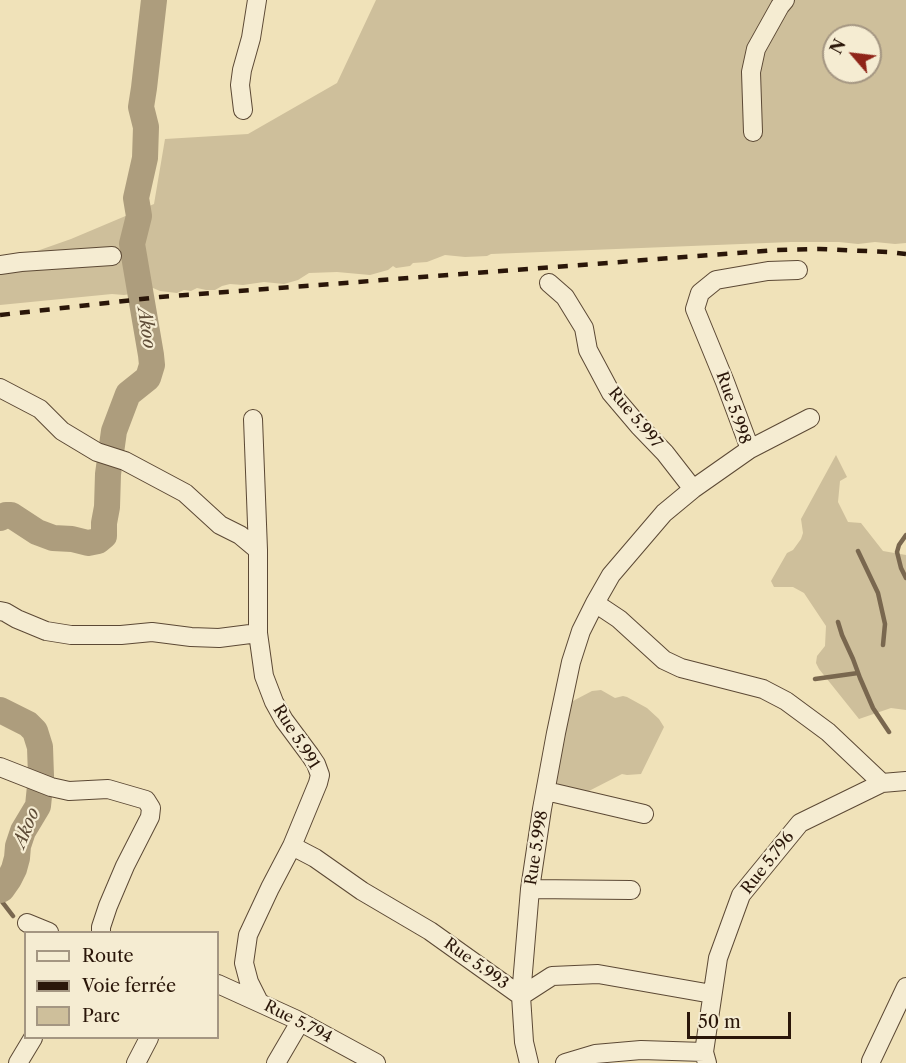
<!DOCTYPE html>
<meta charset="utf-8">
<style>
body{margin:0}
#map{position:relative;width:906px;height:1063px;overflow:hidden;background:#f0e2b9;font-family:"Libre Caslon Text",serif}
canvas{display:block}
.legend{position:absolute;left:24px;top:931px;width:195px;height:108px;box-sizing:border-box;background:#f5ecd2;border:2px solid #a49682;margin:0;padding:8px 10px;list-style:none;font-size:18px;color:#2a1609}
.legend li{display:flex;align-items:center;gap:12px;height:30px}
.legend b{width:30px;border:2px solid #a49682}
.north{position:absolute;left:822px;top:24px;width:60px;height:60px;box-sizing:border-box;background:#f5ecd2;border:2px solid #a49682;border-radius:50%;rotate:298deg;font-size:16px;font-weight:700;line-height:24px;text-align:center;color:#2a1609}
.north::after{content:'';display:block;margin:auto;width:21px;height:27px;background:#8f2418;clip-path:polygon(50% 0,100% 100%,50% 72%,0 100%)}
.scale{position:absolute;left:687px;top:1012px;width:104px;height:27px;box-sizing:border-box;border:3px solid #2a1609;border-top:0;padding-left:8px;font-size:18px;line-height:21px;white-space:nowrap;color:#2a1609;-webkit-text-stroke:4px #f5ecd2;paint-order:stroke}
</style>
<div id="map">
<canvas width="906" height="1063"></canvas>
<ul class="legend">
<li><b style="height:8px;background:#f5ecd2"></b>Route</li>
<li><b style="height:8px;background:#2a1609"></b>Voie ferrée</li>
<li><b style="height:16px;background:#cebf9b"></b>Parc</li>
</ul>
<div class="north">N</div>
<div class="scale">50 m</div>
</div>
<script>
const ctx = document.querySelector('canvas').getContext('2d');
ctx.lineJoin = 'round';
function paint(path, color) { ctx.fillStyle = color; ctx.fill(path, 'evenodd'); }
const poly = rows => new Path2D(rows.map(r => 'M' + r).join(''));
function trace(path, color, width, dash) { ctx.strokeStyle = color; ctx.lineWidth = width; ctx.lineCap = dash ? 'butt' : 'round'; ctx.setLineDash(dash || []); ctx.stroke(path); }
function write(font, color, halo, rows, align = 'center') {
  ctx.font = font + ' "Libre Caslon Text",serif'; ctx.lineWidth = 4.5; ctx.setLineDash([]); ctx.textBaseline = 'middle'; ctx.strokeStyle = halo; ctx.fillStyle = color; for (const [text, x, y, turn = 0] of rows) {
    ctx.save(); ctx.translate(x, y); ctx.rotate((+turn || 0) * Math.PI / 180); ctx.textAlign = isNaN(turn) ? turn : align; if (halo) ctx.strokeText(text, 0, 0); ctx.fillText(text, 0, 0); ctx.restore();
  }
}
const green = poly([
 [376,0,906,0,906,243,895,244,875,242,858,244,839,242,791,242,491,254,487,256,465,257,445,255,427,262,413,263,410,266,396,268,393,266,388,270,370,275,337,272,309,273,298,280,284,284,264,282,243,285,230,284,222,286,215,290,206,290,197,288,191,291,184,290,177,293,160,291,153,288,148,291,124,295,112,294,0,305,0,264,71,239,154,204,165,139,248,134,337,83],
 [834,36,870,36,870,72,834,72],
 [836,455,847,477,840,481,838,502,848,522,861,523,883,551,906,555,906,710,891,708,859,719,819,669,816,663,817,656,825,646,826,626,804,593,793,587,774,587,771,581,787,553,793,550,801,539,803,533,801,519],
 [601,690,615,698,623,696,627,697,647,708,659,719,664,727,641,774,627,775,622,774,585,793,555,785,562,739,569,718,571,702,592,691]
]);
const stream = poly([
 [906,535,899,545,897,552,901,568,906,578],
 [858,551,878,593,885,624,883,645],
 [838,622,842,635,853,659,860,678,873,708,889,732],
 [815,679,858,673],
 [0,899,13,916]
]);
const river = poly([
 [0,518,6,515,11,515,37,532,53,538,72,539,88,543,98,541,104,536,104,523,107,507,108,474,114,431,128,394,148,378,152,365,151,355,132,244,139,216,136,198,145,158,146,127,141,107,144,88,154,0],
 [0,710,28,724,35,731,40,747,41,776,38,806,23,831,18,846,17,858,14,869,9,879,2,889,0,890]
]);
const minor = poly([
 [243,110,240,85,242,70,251,38,257,0],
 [753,132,751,72,756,49,780,6,785,0],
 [0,265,21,262,112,256],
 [549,283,565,297,584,328,588,350,611,393,639,426,665,453,693,489],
 [0,388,40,409,62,431,97,452,125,461,185,493,220,525,240,535,258,550],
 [253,419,258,550,258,633,264,676,274,702,284,720,310,755,316,764,320,775,318,783,292,846,270,888,248,935,244,963,249,982,259,1002],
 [750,449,810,418],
 [595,603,619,619,664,660,681,668,763,689,786,701,828,732,882,783],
 [0,611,5,612,17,619,46,631,71,635,121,635,152,632,191,637,219,638,258,633],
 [0,767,51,787,69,791,108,789,146,800,151,808,150,817,125,866,108,906,101,927,101,932],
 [546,791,644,814],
 [292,846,315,858,362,891,430,931,521,996,552,976,598,974,712,994],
 [530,889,631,890],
 [27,923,49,932],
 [218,984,295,1019,376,1063],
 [18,1063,33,1038],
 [136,1063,149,1038],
 [276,1063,300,1022],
 [529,1063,524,1042,521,996,530,889,542,809,556,733,571,662,581,631,595,603,611,575,664,513,693,489,750,449,725,382,695,309,700,293,716,280,768,271,798,270],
 [565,1063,595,1054,641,1050,704,1052],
 [707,1063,704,1052,718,958,741,895,800,823,882,783,906,781],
 [871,1063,871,1061,906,987]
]);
const rail = poly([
 [0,315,160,297,777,250,819,249,889,252,906,254]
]);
const streetNames = [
 ["Rue 5.998",733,408,71],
 ["Rue 5.997",635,418,50],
 ["Rue 5.991",296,737,58],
 ["Rue 5.998",537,848,-81],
 ["Rue 5.796",768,863,-52],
 ["Rue 5.993",476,964,36],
 ["Rue 5.794",298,1022,27]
];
const waterNames = [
 ["Akoo",146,328,81],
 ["Akoo",27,828,-68]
];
paint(green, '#cebf9b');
trace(stream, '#79674f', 4.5);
trace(river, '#ad9d7d', 26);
trace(minor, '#5c4935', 20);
trace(minor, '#f5ecd2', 18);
trace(rail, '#2a1609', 4.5, [10, 10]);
write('16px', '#2a1609', '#f5ecd2', streetNames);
write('italic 18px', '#5e4c37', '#f5ecd2', waterNames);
</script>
